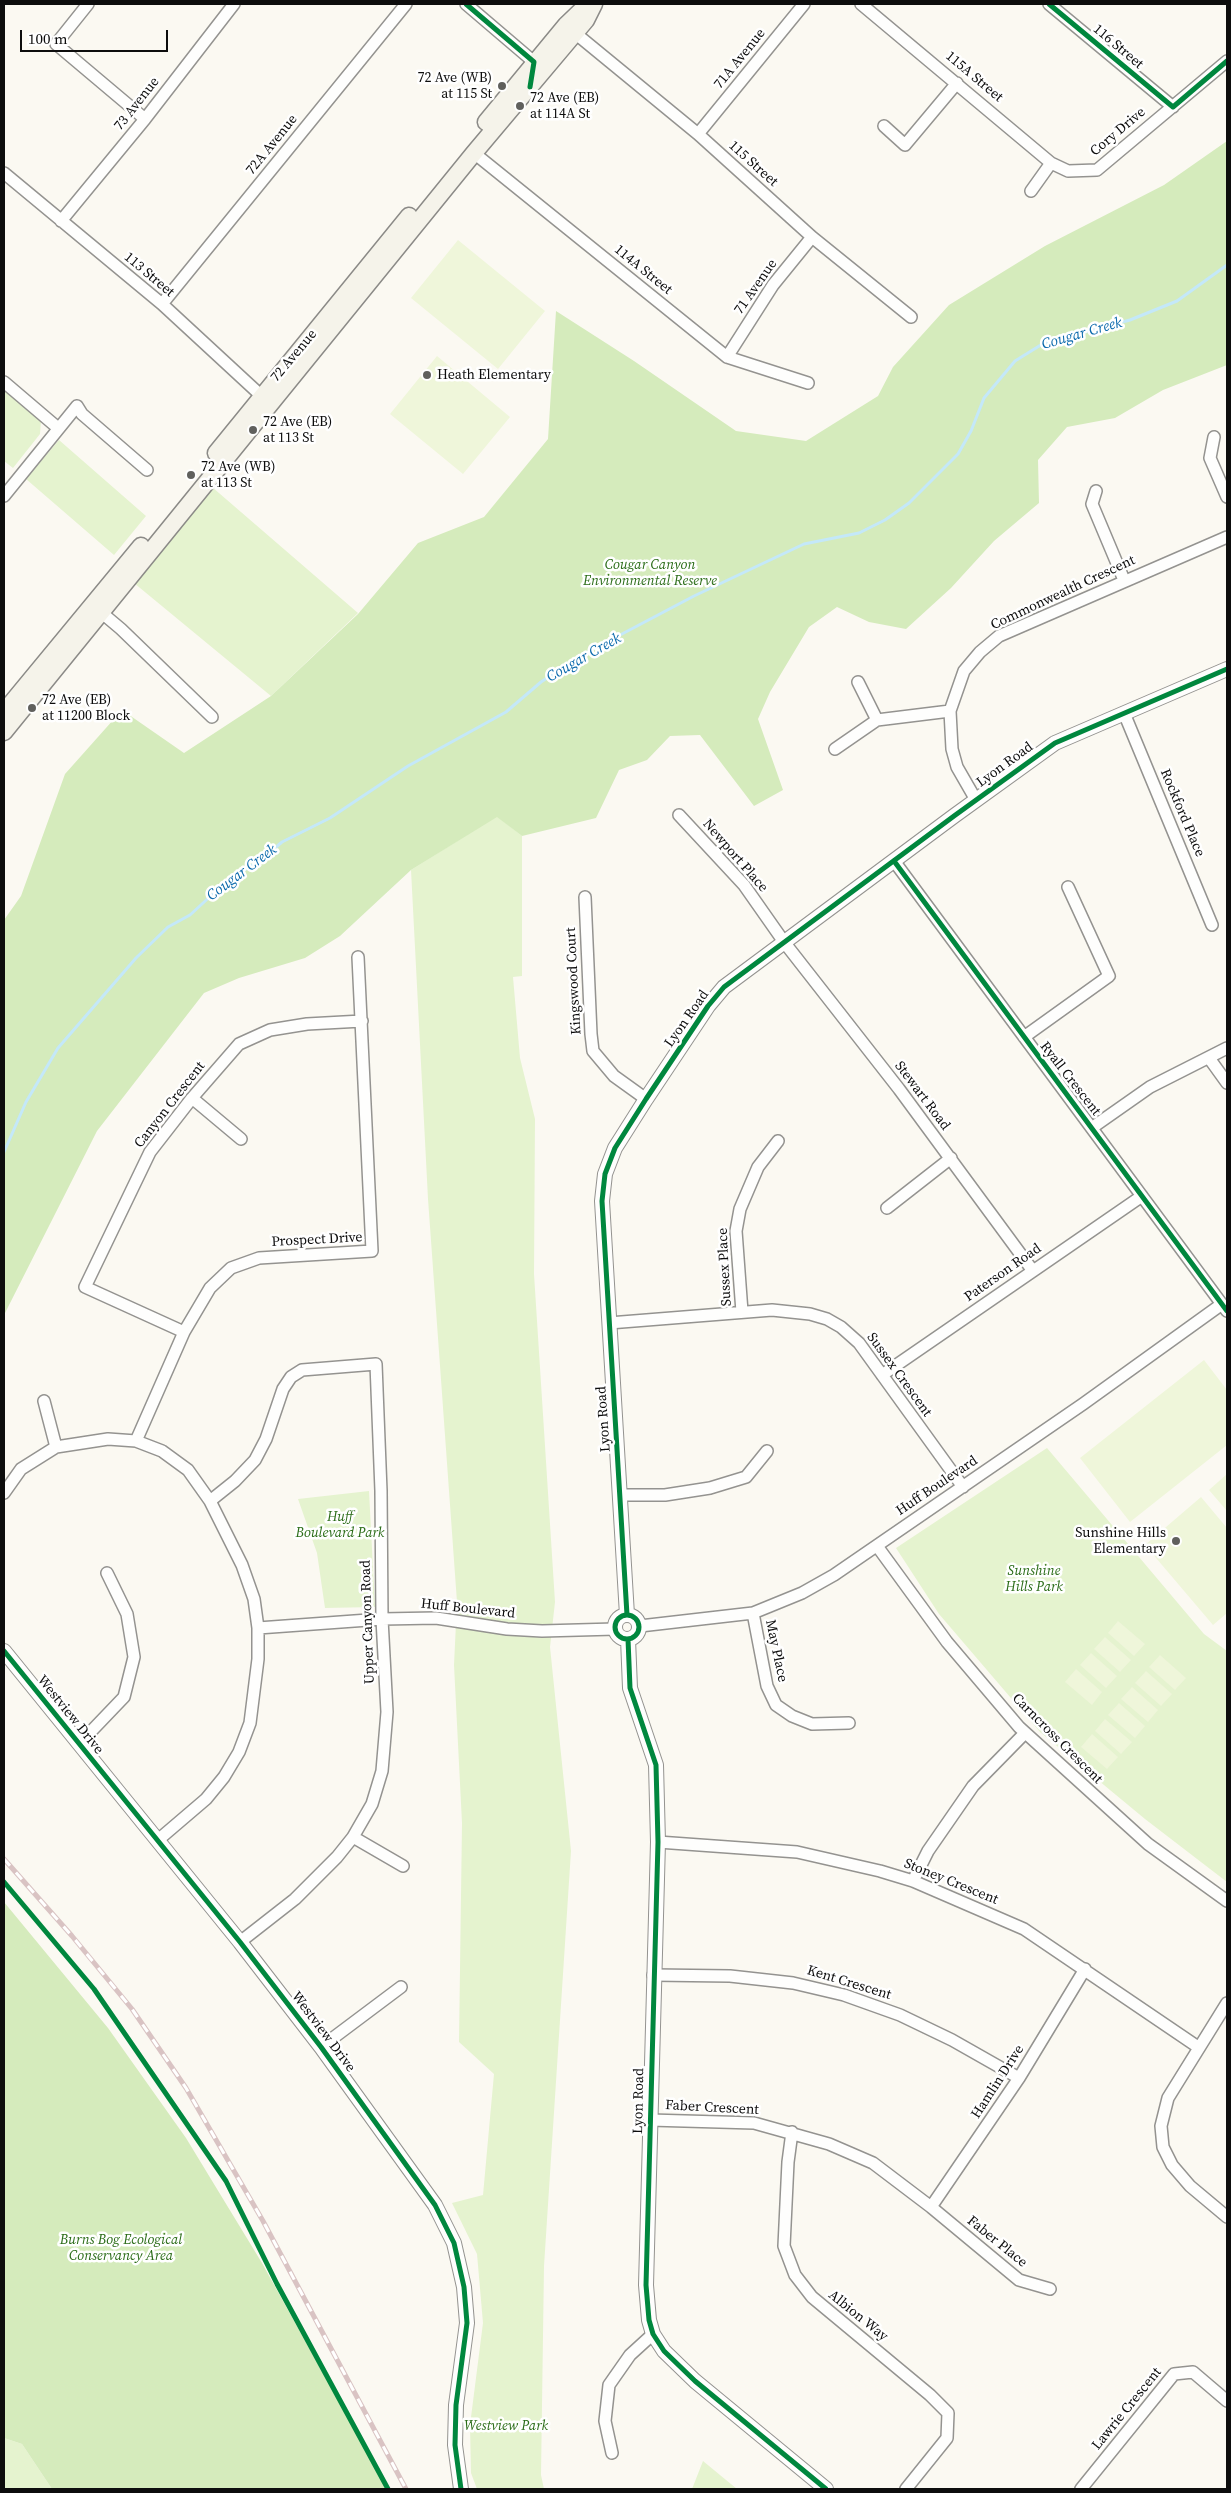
<!DOCTYPE html>
<style>
body{margin:0}
#map{position:relative;width:1231px;height:2493px;overflow:hidden;background:#fbf9f2;font-family:"Source Serif 4",serif}
canvas{display:block}
.frame{position:absolute;inset:0;border:5px solid #0d0d0d;pointer-events:none}
.scale{position:absolute;left:20px;top:30px;width:148px;height:22px;box-sizing:border-box;border:2px solid #0d0d0d;border-top:0;padding-left:6px;font-size:15px;line-height:18px;white-space:nowrap;color:#0d0d0d;-webkit-text-stroke:4px #fff;paint-order:stroke}
</style>
<div id="map">
<canvas width="1231" height="2493"></canvas>
<div class="frame"></div>
<div class="scale">100 m</div>
</div>
<script>
const ctx = document.querySelector('canvas').getContext('2d');
ctx.lineJoin = 'round';
function paint(path, color) { ctx.fillStyle = color; ctx.fill(path, 'evenodd'); }
const poly = rows => new Path2D(rows.map(r => 'M' + r).join(''));
function trace(path, color, width, dash) { ctx.strokeStyle = color; ctx.lineWidth = width; ctx.lineCap = dash ? 'butt' : 'round'; ctx.setLineDash(dash || []); ctx.stroke(path); }
function write(font, color, halo, rows, align = 'center') {
  ctx.font = font + ' "Source Serif 4",serif'; ctx.lineWidth = 5; ctx.setLineDash([]); ctx.textBaseline = 'middle'; ctx.strokeStyle = halo; ctx.fillStyle = color; for (const [text, x, y, turn = 0] of rows) {
    ctx.save(); ctx.translate(x, y); ctx.rotate((+turn || 0) * Math.PI / 180); ctx.textAlign = isNaN(turn) ? turn : align; if (halo) ctx.strokeText(text, 0, 0); ctx.fillText(text, 0, 0); ctx.restore();
  }
}
const green = poly([
 [4,389,41,421,40,434,13,468,4,461],
 [59,440,146,516,114,555,26,479],
 [212,487,358,613,271,696,134,583],
 [497,816,522,836,522,976,513,977,520,1058,535,1119,534,1274,555,1602,550,1647,571,1851,544,2266,541,2475,544,2489,477,2489,471,2473,470,2425,483,2323,477,2254,452,2203,483,2195,494,2074,459,2042,462,1823,454,1665,457,1602,428,1199,411,870],
 [1047,1448,1204,1634,1227,1651,1227,1882,1145,1819,1040,1732,939,1614,896,1548],
 [369,1491,375,1607,325,1608,317,1553,298,1499],
 [4,2438,22,2444,52,2489,4,2489],
 [703,2461,737,2489,692,2489]
]);
const forest = poly([
 [1227,141,1227,365,1163,390,1115,418,1067,427,1038,460,1039,503,994,541,951,588,906,629,869,622,837,607,809,627,770,692,758,719,783,790,754,806,700,735,670,736,647,760,619,770,596,818,522,836,497,817,411,870,340,936,305,958,239,978,204,993,97,1131,4,1315,4,920,21,896,65,774,122,710,184,753,271,696,358,614,418,543,484,517,548,439,556,311,634,361,736,431,806,441,878,396,893,367,949,305,1045,246,1164,185],
 [4,1902,108,2028,186,2138,262,2263,387,2489,52,2489,22,2444,4,2438]
]);
const pitch = poly([
 [458,240,545,311,498,369,411,298],
 [437,356,510,417,463,474,390,414],
 [1204,1360,1227,1390,1227,1445,1130,1522,1080,1458],
 [1227,1474,1227,1511,1209,1490],
 [1201,1497,1227,1528,1227,1613,1213,1625,1145,1545],
 [1118,1621,1145,1644,1134,1656,1108,1633],
 [1105,1637,1131,1660,1120,1672,1094,1649],
 [1091,1653,1117,1676,1106,1688,1080,1665],
 [1160,1655,1186,1678,1175,1690,1149,1667],
 [1076,1669,1102,1692,1092,1705,1065,1682],
 [1146,1671,1172,1694,1161,1706,1135,1683],
 [1132,1687,1158,1710,1148,1722,1121,1699],
 [1119,1703,1145,1726,1135,1738,1108,1715],
 [1105,1719,1132,1742,1121,1754,1095,1731],
 [1092,1734,1118,1757,1107,1769,1081,1747]
]);
const stream = poly([
 [4,1152,26,1102,58,1048,136,958,168,927,190,915,227,881,262,859,282,842,330,818,408,766,506,712,541,682,584,654,694,596,804,544,859,533,885,520,909,503,958,454,971,431,984,398,1015,361,1044,343,1130,320,1177,301,1227,265]
]);
const minor = poly([
 [88,4,56,44,145,119],
 [466,4,534,62,533,70],
 [861,4,1051,163,1068,171,1097,170,1227,61],
 [1049,4,1173,107],
 [575,33,698,134,812,237,911,317],
 [884,126,905,145,957,83],
 [698,134,804,4],
 [474,153,727,357,808,383],
 [4,173,162,304,267,401],
 [1031,191,1051,163],
 [61,221,145,119,234,4],
 [162,304,406,4],
 [727,357,773,285,812,237],
 [4,382,58,428],
 [1214,437,1210,458,1227,497],
 [1096,491,1092,504,1124,580],
 [4,496,77,406,82,414,147,470],
 [102,613,121,629,212,717],
 [858,682,877,720],
 [1124,713,1212,925],
 [835,749,877,720,950,711],
 [976,800,957,767,952,749,950,711,964,671,980,652,999,636,1227,537],
 [679,815,744,885,784,942,899,1089,1033,1271],
 [894,861,1227,1311],
 [585,897,591,1034,593,1051,614,1076,646,1099],
 [1024,1037,1109,976,1068,887],
 [1209,1058,1227,1083],
 [192,1098,241,1139],
 [1093,1127,1150,1087,1227,1048],
 [887,1208,951,1158],
 [742,1312,736,1231,740,1209,758,1167,778,1141],
 [609,1323,772,1310,810,1314,827,1319,841,1327,859,1343,963,1487],
 [184,1332,85,1287,150,1152,192,1098,239,1044,270,1030,307,1024,362,1021],
 [882,1375,1142,1196],
 [44,1401,56,1447],
 [136,1441,184,1332,210,1288,231,1268,259,1258,372,1251,358,957],
 [4,1493,21,1469,56,1447,108,1439,136,1441,162,1451,188,1470,210,1501,242,1565,254,1599,258,1628,258,1659,250,1723,239,1752,224,1777,206,1799,158,1840],
 [620,1495,665,1495,710,1488,746,1477,767,1451],
 [210,1501,235,1481,255,1460,266,1439,283,1389,291,1377,302,1370,376,1364,381,1491,382,1619,387,1712,382,1771,372,1804,353,1837,337,1857,295,1899,240,1942],
 [877,1546,947,1642,1019,1727,1148,1844,1227,1901],
 [753,1613,767,1686,776,1705,792,1716,812,1724,849,1723],
 [640,1626,753,1613,802,1593,834,1575,1083,1404,1222,1304],
 [258,1628,382,1619,436,1618,507,1629,542,1631,615,1629],
 [79,1744,124,1697,134,1657,127,1614,107,1573],
 [353,1837,403,1866],
 [658,1842,797,1852,880,1871,913,1881,1024,1929,1198,2047],
 [913,1881,928,1851,973,1786,1025,1733],
 [653,1975,730,1976,793,1983,844,1995,900,2015,952,2040,1019,2078],
 [1227,2003,1168,2098,1161,2126,1163,2147,1172,2165,1190,2186,1227,2217],
 [321,2047,401,1987],
 [650,2120,754,2123,829,2144,873,2163,931,2207,1019,2280,1050,2289],
 [792,2132,788,2162,784,2246,795,2275,812,2297,930,2395,948,2413,947,2438,906,2489],
 [931,2207,1019,2078,1085,1969],
 [612,2453,605,2421,609,2385,630,2355,653,2334],
 [1081,2489,1174,2374,1193,2372,1227,2401]
]);
const tertiary = poly([
 '615 1627a12 12 0 1 1 24 0a12 12 0 1 1-24 0Z',
 [627,1615,602,1201,605,1174,615,1148,646,1099,708,1006,724,987,954,816,1055,743,1227,669],
 [628,1639,630,1688,656,1765,658,1842,646,2285,649,2320,653,2334,664,2351,695,2381,826,2489],
 [4,1651,240,1942,321,2047,435,2205,454,2243,464,2287,467,2323,456,2405,455,2445,461,2489]
]);
const secondary = poly([
 [486,122,566,25,588,4],
 [216,453,409,216],
 [4,712,141,546],
 [4,732,474,153,586,20,594,4]
]);
const rail = poly([
 [4,1859,72,1936,132,2009,186,2088,263,2221,406,2489]
]);
const cycleway = poly([
 [466,4,534,62,530,87],
 [1049,4,1173,107,1227,61],
 [894,861,1227,1311],
 '615 1627a12 12 0 1 1 24 0a12 12 0 1 1-24 0Z',
 [627,1615,602,1201,605,1174,615,1148,646,1099,708,1006,724,987,954,816,1055,743,1227,669],
 [628,1639,630,1688,656,1765,658,1842,646,2285,649,2320,653,2334,664,2351,695,2381,826,2489],
 [4,1651,240,1942,321,2047,435,2205,454,2243,464,2287,467,2323,456,2405,455,2445,461,2489],
 [4,1882,94,1989,226,2181,277,2284,388,2489]
]);
const markers = [
 [502,86,5,"#60605d"],
 [520,106,5,"#60605d"],
 [427,375,5,"#60605d"],
 [253,430,5,"#60605d"],
 [191,475,5,"#60605d"],
 [32,708,5,"#60605d"],
 [1176,1541,5,"#60605d"]
];
const streetNames = [
 ["116 Street",1118,47,40],
 ["71A Avenue",740,59,-51],
 ["115A Street",974,77,40],
 ["73 Avenue",137,104,-52],
 ["Cory Drive",1118,132,-40],
 ["72A Avenue",272,145,-51],
 ["115 Street",753,164,42],
 ["114A Street",643,270,39],
 ["113 Street",149,275,40],
 ["71 Avenue",756,287,-55],
 ["72 Avenue",294,356,-50],
 ["Commonwealth Crescent",1063,593,-25],
 ["Lyon Road",1005,765,-36],
 ["Rockford Place",1182,813,67],
 ["Newport Place",735,856,49],
 ["Kingswood Court",574,981,-93],
 ["Lyon Road",687,1019,-55],
 ["Ryall Crescent",1070,1079,52],
 ["Stewart Road",922,1096,53],
 ["Canyon Crescent",170,1105,-52],
 ["Prospect Drive",317,1240,-3],
 ["Sussex Place",725,1267,-93],
 ["Paterson Road",1003,1273,-35],
 ["Sussex Crescent",899,1375,54],
 ["Lyon Road",604,1419,-94],
 ["Huff Boulevard",937,1486,-34],
 ["Huff Boulevard",468,1609,6],
 ["Upper Canyon Road",368,1622,-92],
 ["May Place",776,1651,78],
 ["Westview Drive",70,1715,51],
 ["Carncross Crescent",1057,1739,45],
 ["Stoney Crescent",951,1882,22],
 ["Kent Crescent",849,1983,17],
 ["Westview Drive",323,2032,53],
 ["Hamlin Drive",998,2082,-57],
 ["Lyon Road",639,2101,-89],
 ["Faber Crescent",712,2108,3],
 ["Faber Place",997,2242,39],
 ["Albion Way",858,2316,39],
 ["Lawrie Crescent",1127,2409,-51]
];
const poiNames = [
 ["72 Ave (WB)",492,78,"right"],
 ["at 115 St",492,94,"right"],
 ["72 Ave (EB)",530,98],
 ["at 114A St",530,114],
 ["Heath Elementary",437,375],
 ["72 Ave (EB)",263,422],
 ["at 113 St",263,438],
 ["72 Ave (WB)",201,467],
 ["at 113 St",201,483],
 ["72 Ave (EB)",42,700],
 ["at 11200 Block",42,716],
 ["Sunshine Hills",1166,1533,"right"],
 ["Elementary",1166,1549,"right"]
];
const parkNames = [
 ["Cougar Canyon",650,565],
 ["Environmental Reserve",650,581],
 ["Huff",340,1517],
 ["Boulevard Park",340,1533],
 ["Sunshine",1034,1571],
 ["Hills Park",1034,1587],
 ["Burns Bog Ecological",121,2240],
 ["Conservancy Area",121,2256],
 ["Westview Park",506,2426]
];
const waterNames = [
 ["Cougar Creek",1082,334,-16],
 ["Cougar Creek",584,658,-30],
 ["Cougar Creek",242,873,-37]
];
paint(green, '#e5f3cf');
paint(forest, '#d5ebbc');
paint(pitch, '#eff6da');
trace(stream, '#c4e8f9', 3);
trace(minor, '#949390', 14);
trace(tertiary, '#949390', 16);
trace(secondary, '#8b8a87', 19);
trace(minor, '#fefefd', 11);
trace(tertiary, '#fefefd', 14);
trace(secondary, '#f5f3ea', 16);
trace(rail, '#d9c3c3', 5);
trace(rail, '#fff', 3, [9]);
trace(cycleway, '#00873e', 5);
for (const [x, y, r, color] of markers) { const dot = new Path2D(); dot.arc(x, y, r, 0, 2 * Math.PI); ctx.fillStyle = color; ctx.fill(dot); trace(dot, '#fff', 2); }
write('14px', '#0d0d0d', '#fff', streetNames);
write('14px', '#0d0d0d', '#fff', poiNames, 'left');
write('italic 14px', '#2a6c17', '#fff', parkNames);
write('italic 15px', '#0a69ac', '#fff', waterNames);
</script>
